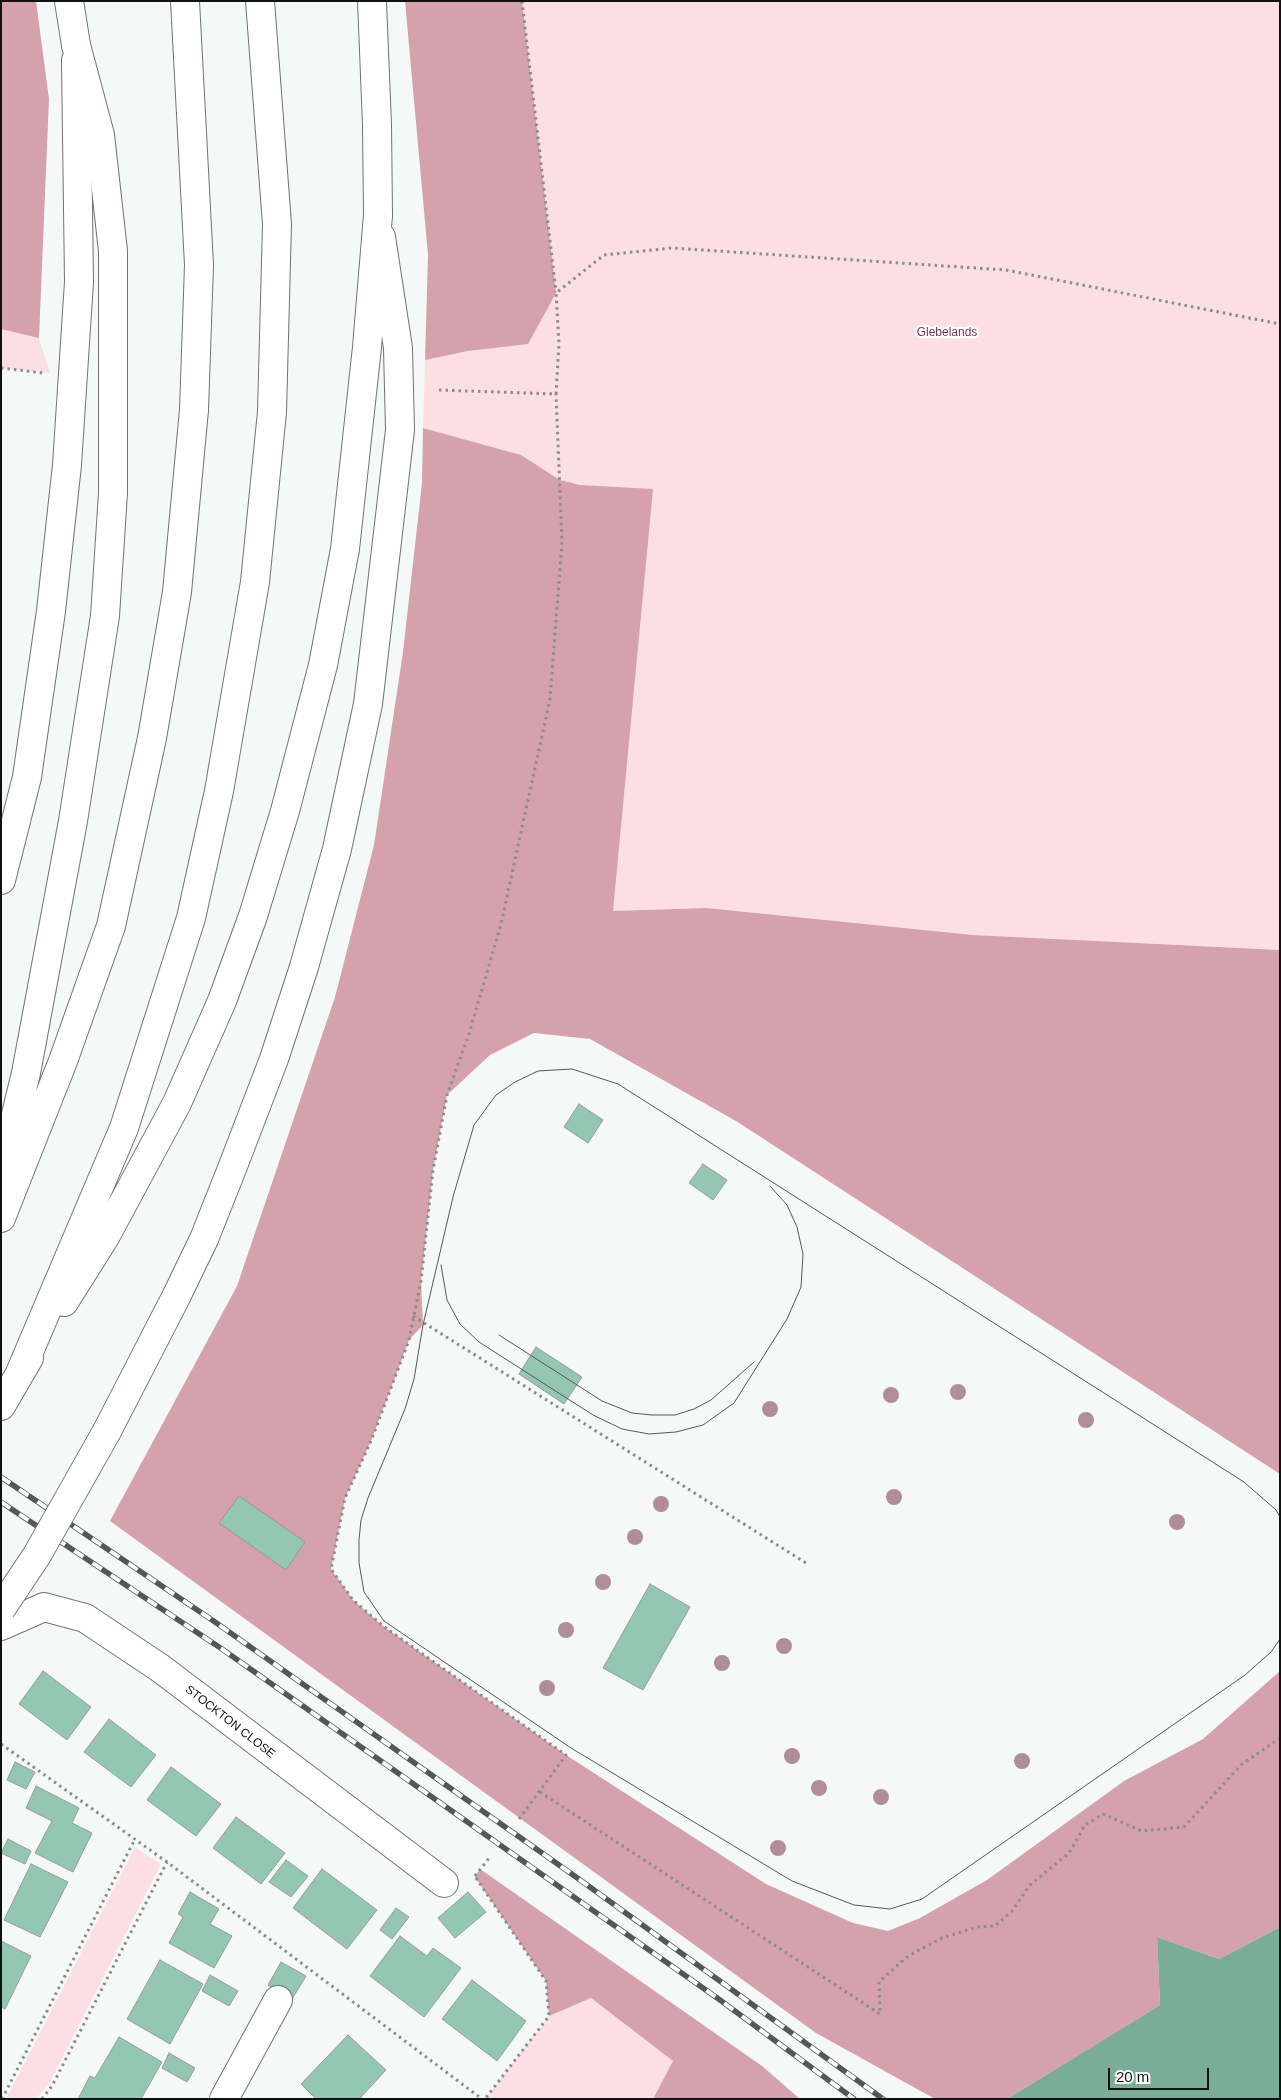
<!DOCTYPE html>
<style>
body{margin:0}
#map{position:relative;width:1281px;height:2100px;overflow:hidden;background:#f4f9f7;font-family:Helvetica,sans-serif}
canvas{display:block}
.frame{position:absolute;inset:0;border:2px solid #101211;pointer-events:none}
.scale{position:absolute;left:1108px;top:2068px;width:101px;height:22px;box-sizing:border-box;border:2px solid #101211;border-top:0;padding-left:6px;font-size:15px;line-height:18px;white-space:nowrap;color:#101211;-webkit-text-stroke:4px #fff;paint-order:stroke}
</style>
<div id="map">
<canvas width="1281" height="2100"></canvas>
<div class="frame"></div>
<div class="scale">20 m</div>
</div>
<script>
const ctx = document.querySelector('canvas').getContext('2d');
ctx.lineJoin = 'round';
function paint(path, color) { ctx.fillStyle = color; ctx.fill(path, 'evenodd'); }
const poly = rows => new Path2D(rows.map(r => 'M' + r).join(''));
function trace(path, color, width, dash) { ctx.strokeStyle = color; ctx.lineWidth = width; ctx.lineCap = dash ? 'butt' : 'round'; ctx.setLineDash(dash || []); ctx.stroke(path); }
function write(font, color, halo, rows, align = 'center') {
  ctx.font = font + ' Helvetica,sans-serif'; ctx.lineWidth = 4.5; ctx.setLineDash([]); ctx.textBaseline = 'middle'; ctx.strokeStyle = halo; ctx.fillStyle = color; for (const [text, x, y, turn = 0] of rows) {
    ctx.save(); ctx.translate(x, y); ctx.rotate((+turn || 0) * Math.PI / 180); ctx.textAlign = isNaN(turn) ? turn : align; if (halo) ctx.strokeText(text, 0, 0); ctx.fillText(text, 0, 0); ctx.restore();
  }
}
const green = poly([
 [522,1,1280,1,1280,950,973,935,707,908,613,911,626,770,580,485,560,480,521,455,423,428,425,360,468,351,556,293],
 [1,329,39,338,50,373,1,368],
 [135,1847,161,1864,50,2082,36,2099,6,2099],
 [591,1998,673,2061,653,2099,485,2099,549,2016]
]);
const forest = poly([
 [1,1,36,1,49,99,39,338,1,329],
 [405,1,522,1,556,293,528,344,468,351,425,360,428,255],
 [423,428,521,455,560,480,580,485,653,489,613,911,707,908,973,935,1280,950,1280,1474,736,1121,590,1039,534,1033,490,1055,447,1095,433,1170,421,1281,423,1325,409,1340,371,1441,345,1498,331,1569,353,1600,383,1626,566,1755,766,1884,853,1923,888,1931,920,1918,987,1880,1124,1781,1203,1739,1280,1671,1280,1927,1219,1959,1157,1937,1160,2005,1007,2099,935,2099,816,2033,110,1521,237,1286,335,997,374,845,403,652,422,483],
 [480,1869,762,2066,800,2099,653,2099,673,2061,591,1998,549,2016,546,1981,475,1877]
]);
const water = poly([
 [1280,1927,1280,2099,1007,2099,1160,2005,1157,1937,1219,1959]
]);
const building = poly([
 [579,1104,603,1120,588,1143,564,1127,579,1104],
 [703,1164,727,1180,713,1200,689,1183,703,1164],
 [536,1347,582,1377,564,1404,519,1374,536,1347],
 [239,1496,305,1542,286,1570,219,1523,239,1496],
 [650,1584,690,1607,643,1690,603,1668,650,1584],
 [43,1671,91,1707,67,1740,19,1704,43,1671],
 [109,1719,156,1755,131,1787,84,1752,109,1719],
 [15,1762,35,1772,26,1789,7,1780,15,1762],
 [171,1767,221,1804,196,1836,147,1800,171,1767],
 [36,1786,79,1808,72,1823,92,1833,73,1872,35,1853,52,1821,26,1808,36,1786],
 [236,1817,285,1853,261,1884,213,1848,236,1817],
 [8,1839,31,1851,25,1864,1,1853,8,1839],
 [286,1860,308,1876,291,1897,269,1882,286,1860],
 [31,1864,68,1882,40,1937,4,1920,31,1864],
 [322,1869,377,1910,347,1949,293,1908,322,1869],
 [190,1892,219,1909,210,1924,232,1936,214,1968,169,1943,183,1917,178,1914,190,1892],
 [468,1892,486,1912,455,1938,438,1918,468,1892],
 [396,1908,409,1917,392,1939,380,1930,396,1908],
 [400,1936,427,1956,433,1948,461,1968,424,2017,370,1976,400,1936],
 [1,1941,31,1956,5,2009,1,2007,1,1941],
 [160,1960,203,1984,170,2044,127,2019,160,1960],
 [281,1962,306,1976,292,1999,268,1985,281,1962],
 [210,1975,238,1991,229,2006,202,1991,210,1975],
 [472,1980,526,2021,497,2061,442,2019,472,1980],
 [348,2035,386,2070,361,2097,362,2099,316,2099,301,2084,348,2035],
 [119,2037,162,2062,141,2099,78,2099,90,2076,95,2078,119,2037],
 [169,2053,195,2068,187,2082,162,2068,169,2053]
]);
const path = poly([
 [522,1,556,292],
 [1,368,43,373],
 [439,390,556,394,559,344,556,293,604,255,672,248,1006,270,1280,324],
 [413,1316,806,1563],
 [1,1744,167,1862,482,2099],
 [540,1792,880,2014,879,1982,908,1956,942,1938,977,1927,995,1926,1012,1911,1030,1885,1069,1853,1085,1825,1103,1814,1142,1831,1184,1827,1241,1765,1280,1738],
 [519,1819,566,1755,383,1626,353,1600,331,1569,345,1498,371,1441,409,1340,421,1281,433,1170,447,1095,469,1034,501,924,550,699,562,542,556,394],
 [475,1876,490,1857],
 [476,1878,546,1981,549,2016,485,2099],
 [2,2099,135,1839],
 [42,2099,52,2086,167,1862]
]);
const minor = poly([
 [1,1626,44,1607,85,1618,160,1668,444,1883],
 [224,2099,278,2000]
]);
const secondary = poly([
 [1,880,27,777,51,611,67,465,79,282,76,60],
 [107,1431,176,1297,204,1239,233,1166,274,1059,304,967,337,849,368,704,400,430,398,348,381,237]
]);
const trunk = poly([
 [69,1,76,45],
 [372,1,377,125,378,215]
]);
const motorway = poly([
 [1,1176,26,1073,73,821,105,616,113,493,113,251,100,135,76,45],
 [1,1218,63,1061,111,926,152,738,177,592,194,410,199,265,185,1],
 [64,1302,105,1237,177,1103,222,1001,253,916,285,811,323,665,345,549,367,347,378,215],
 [20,1373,124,1128,191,918,219,791,255,582,272,412,277,224,260,1],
 [1,1406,29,1358]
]);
const tram = poly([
 [441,1265,447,1300,460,1324,479,1342,593,1415,622,1429,649,1434,676,1432,703,1425,734,1403,787,1319,801,1287,803,1254,797,1227,787,1205,770,1186],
 [499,1335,602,1401,632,1413,652,1415,675,1415,694,1409,711,1400,754,1362],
 [1280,1517,1276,1510,1244,1482,618,1084,572,1069,538,1071,515,1082,496,1095,474,1125,453,1197,423,1325,414,1379,405,1409,368,1498,361,1520,359,1540,359,1563,364,1592,384,1621,571,1748,792,1881,854,1905,890,1909,922,1899,1245,1675,1271,1652,1280,1639]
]);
const rail = poly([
 [1,1477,215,1622,576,1877,883,2099],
 [1,1502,222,1649,720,2000,854,2099]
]);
const secondaryBridge = poly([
 [1,1609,37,1555,107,1431]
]);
const trees = [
 [958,1392],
 [891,1395],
 [770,1409],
 [1086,1420],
 [894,1497],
 [661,1504],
 [1177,1522],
 [635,1537],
 [603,1582],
 [566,1630],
 [784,1646],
 [722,1663],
 [547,1688],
 [792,1756],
 [1022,1761],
 [819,1788],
 [881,1797],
 [778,1848]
];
const parkNames = [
 ["Glebelands",947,333]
];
const streetNames = [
 ["STOCKTON CLOSE",230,1722,38]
];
paint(green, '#fbdfe5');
paint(forest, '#d4a1ad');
paint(water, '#7aad98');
paint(building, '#93c7b1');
trace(building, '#979b99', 1);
trace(minor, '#707372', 30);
trace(secondary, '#707372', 30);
trace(trunk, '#707372', 30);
trace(motorway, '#707372', 30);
trace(path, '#898d8b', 3, [2.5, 4]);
trace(minor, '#fff', 28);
trace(secondary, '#fff', 28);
trace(trunk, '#fff', 28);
trace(motorway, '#fff', 28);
trace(tram, '#545756', 1);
trace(rail, '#545756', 5.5);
trace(rail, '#fff', 4, [11]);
trace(secondaryBridge, '#707372', 30, []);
trace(secondaryBridge, '#fff', 28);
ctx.fillStyle = '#af8e97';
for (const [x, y] of trees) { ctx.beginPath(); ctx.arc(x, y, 8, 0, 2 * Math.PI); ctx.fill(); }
write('12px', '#763649', '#fff', parkNames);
write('12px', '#101211', '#fff', streetNames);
</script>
